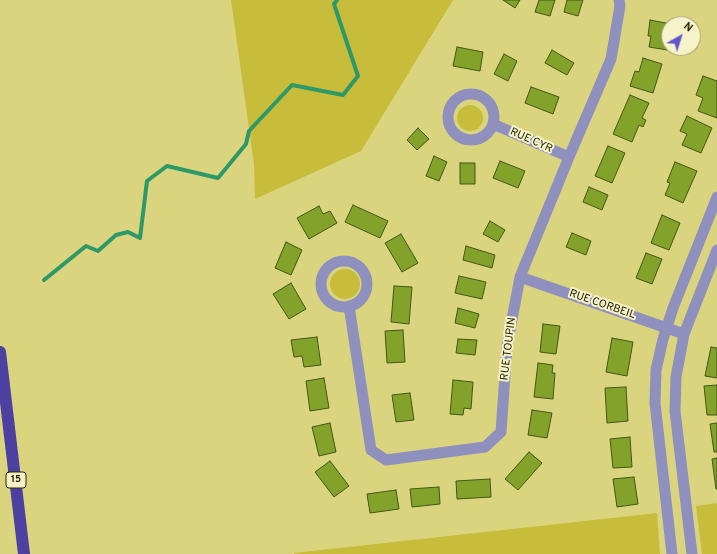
<!DOCTYPE html>
<style>
body{margin:0}
#map{position:relative;width:717px;height:554px;overflow:hidden;background:#dbd47f;font-family:Overpass,sans-serif}
canvas{display:block}
.north{position:absolute;left:661px;top:16px;width:40px;height:40px;box-sizing:border-box;background:#f6f3ca;border:1px solid #a39f79;border-radius:50%;rotate:39deg;font-size:11px;font-weight:700;line-height:16px;text-align:center;color:#262200}
.north::after{content:'';display:block;margin:auto;width:14px;height:18px;background:#6254cd;clip-path:polygon(50% 0,100% 100%,50% 72%,0 100%)}
</style>
<div id="map">
<canvas width="717" height="554"></canvas>
<div class="north">N</div>
</div>
<script>
const ctx = document.querySelector('canvas').getContext('2d');
ctx.lineJoin = 'round';
function paint(path, color) { ctx.fillStyle = color; ctx.fill(path, 'evenodd'); }
const poly = rows => new Path2D(rows.map(r => 'M' + r).join(''));
function trace(path, color, width, dash) { ctx.strokeStyle = color; ctx.lineWidth = width; ctx.lineCap = dash ? 'butt' : 'round'; ctx.setLineDash(dash || []); ctx.stroke(path); }
function write(font, color, halo, rows, align = 'center') {
  ctx.font = font + ' Overpass,sans-serif'; ctx.lineWidth = 4; ctx.setLineDash([]); ctx.textBaseline = 'middle'; ctx.strokeStyle = halo; ctx.fillStyle = color; for (const [text, x, y, turn = 0] of rows) {
    ctx.save(); ctx.translate(x, y); ctx.rotate((+turn || 0) * Math.PI / 180); ctx.textAlign = isNaN(turn) ? turn : align; if (halo) ctx.strokeText(text, 0, 0); ctx.fillText(text, 0, 0); ctx.restore();
  }
}
const green = poly([
 [231,0,453,0,361,151,255,199,254,164],
 '457 118a13 13 0 1 1 26 0a13 13 0 1 1-26 0Z',
 '330 284a15 15 0 1 1 30 0a15 15 0 1 1-30 0Z',
 [717,503,717,554,702,554,696,506],
 [657,513,660,554,294,554,294,553]
]);
const stream = poly([
 [44,280,86,246,98,251,116,235,128,232,140,238,147,181,167,166,218,178,246,144,249,131,292,85,343,95,358,76,334,4,337,0]
]);
const building = poly([
 [503,0,520,0,515,8,503,0],
 [539,0,555,0,550,16,535,12,539,0],
 [567,0,583,0,578,16,564,12,567,0],
 [650,20,671,24,669,24,669,39,667,50,649,47,651,36,648,36,650,20],
 [457,47,483,52,480,71,453,66,457,47],
 [552,50,574,63,567,75,545,63,552,50],
 [504,54,517,61,508,81,494,74,504,54],
 [643,58,662,64,653,93,630,86,635,71,639,72,643,58],
 [703,76,717,81,717,118,698,111,703,98,696,95,703,76],
 [531,87,559,97,553,114,525,103,531,87],
 [630,95,649,103,642,118,646,120,643,127,639,125,632,142,613,134,630,95],
 [687,116,712,128,701,153,682,145,687,134,680,131,687,116],
 [418,128,429,139,417,150,407,140,418,128],
 [608,146,625,153,612,183,595,176,608,146],
 [434,156,447,162,439,181,426,176,434,156],
 [500,161,525,171,518,188,493,178,500,161],
 [675,162,697,171,683,203,665,195,670,183,667,182,675,162],
 [460,163,475,163,475,184,460,184,460,163],
 [589,187,608,195,602,210,583,202,589,187],
 [353,205,388,221,380,238,345,222,353,205],
 [319,206,323,214,330,211,337,223,309,239,297,218,319,206],
 [662,215,680,223,669,250,651,243,662,215],
 [490,221,505,230,498,242,483,234,490,221],
 [572,233,591,241,586,255,566,247,572,233],
 [401,234,418,263,402,272,385,243,401,234],
 [286,242,302,250,291,275,275,268,286,242],
 [466,246,495,255,492,268,463,260,466,246],
 [646,253,662,259,652,284,636,278,646,253],
 [459,276,486,282,482,299,455,293,459,276],
 [291,283,306,309,289,319,273,294,291,283],
 [394,286,412,287,409,324,391,322,394,286],
 [458,308,479,314,475,328,455,323,458,308],
 [543,324,560,326,556,354,540,352,543,324],
 [403,330,405,362,387,363,385,331,403,330],
 [317,337,321,365,304,367,302,356,294,357,291,340,317,337],
 [612,338,633,342,627,376,606,372,612,338],
 [458,339,477,340,475,355,456,353,458,339],
 [711,347,717,348,717,378,705,376,711,347],
 [538,363,553,365,552,373,555,373,553,399,534,397,538,363],
 [324,378,329,408,310,411,306,381,324,378],
 [453,380,473,382,471,409,464,408,463,415,450,414,453,380],
 [717,385,717,415,707,415,704,386,717,385],
 [626,387,628,421,607,423,605,388,626,387],
 [410,393,414,420,396,422,392,395,410,393],
 [532,410,552,413,547,438,528,435,532,410],
 [330,423,336,452,319,456,312,427,330,423],
 [717,423,717,452,714,452,710,424,717,423],
 [630,437,632,467,613,468,610,439,630,437],
 [529,452,542,463,518,490,505,479,529,452],
 [717,458,717,489,716,489,712,459,717,458],
 [330,461,349,486,334,497,315,472,330,461],
 [634,477,638,504,617,507,613,479,634,477],
 [490,479,491,497,457,499,456,481,490,479],
 [439,487,440,504,412,507,410,489,439,487],
 [396,490,399,509,370,513,367,494,396,490]
]);
const minor = poly([
 '448 117a23 23 0 1 1 46 0a23 23 0 1 1-46 0Z',
 [493,124,569,157],
 '321 284a23 23 0 1 1 46 0a23 23 0 1 1-46 0Z',
 [520,277,684,334],
 [349,306,371,450,386,460,485,447,501,432,507,346,520,277,569,157,611,59,620,6,619,0]
]);
const tertiary = poly([
 [672,554,655,403,656,370,663,339,673,308,717,197],
 [692,554,675,411,676,377,684,334,717,250]
]);
const motorway = poly([
 [0,352,24,554]
]);
const shields = [
 [16,480,20]
];
const shieldNames = [
 ["15",16,480]
];
const streetNames = [
 ["RUE CYR",531,141,24],
 ["RUE CORBEIL",602,305,19],
 ["RUE TOUPIN",509,349,-83]
];
paint(green, '#c8bc3b');
trace(stream, '#2e9968', 4);
paint(building, '#82a22a');
trace(building, '#44551b', 1);
trace(minor, '#8f90bd', 11);
trace(tertiary, '#8f90bd', 11);
trace(motorway, '#4c41a0', 12);
for (const [x, y, w] of shields) { const box = new Path2D(); box.roundRect(x - w / 2, y - 8, w, 16, 3); ctx.fillStyle = '#f6f3ca'; ctx.fill(box); trace(box, '#262200', 1); }
write('bold 10px', '#262200', null, shieldNames);
write('11px', '#262200', '#f6f3ca', streetNames);
</script>
